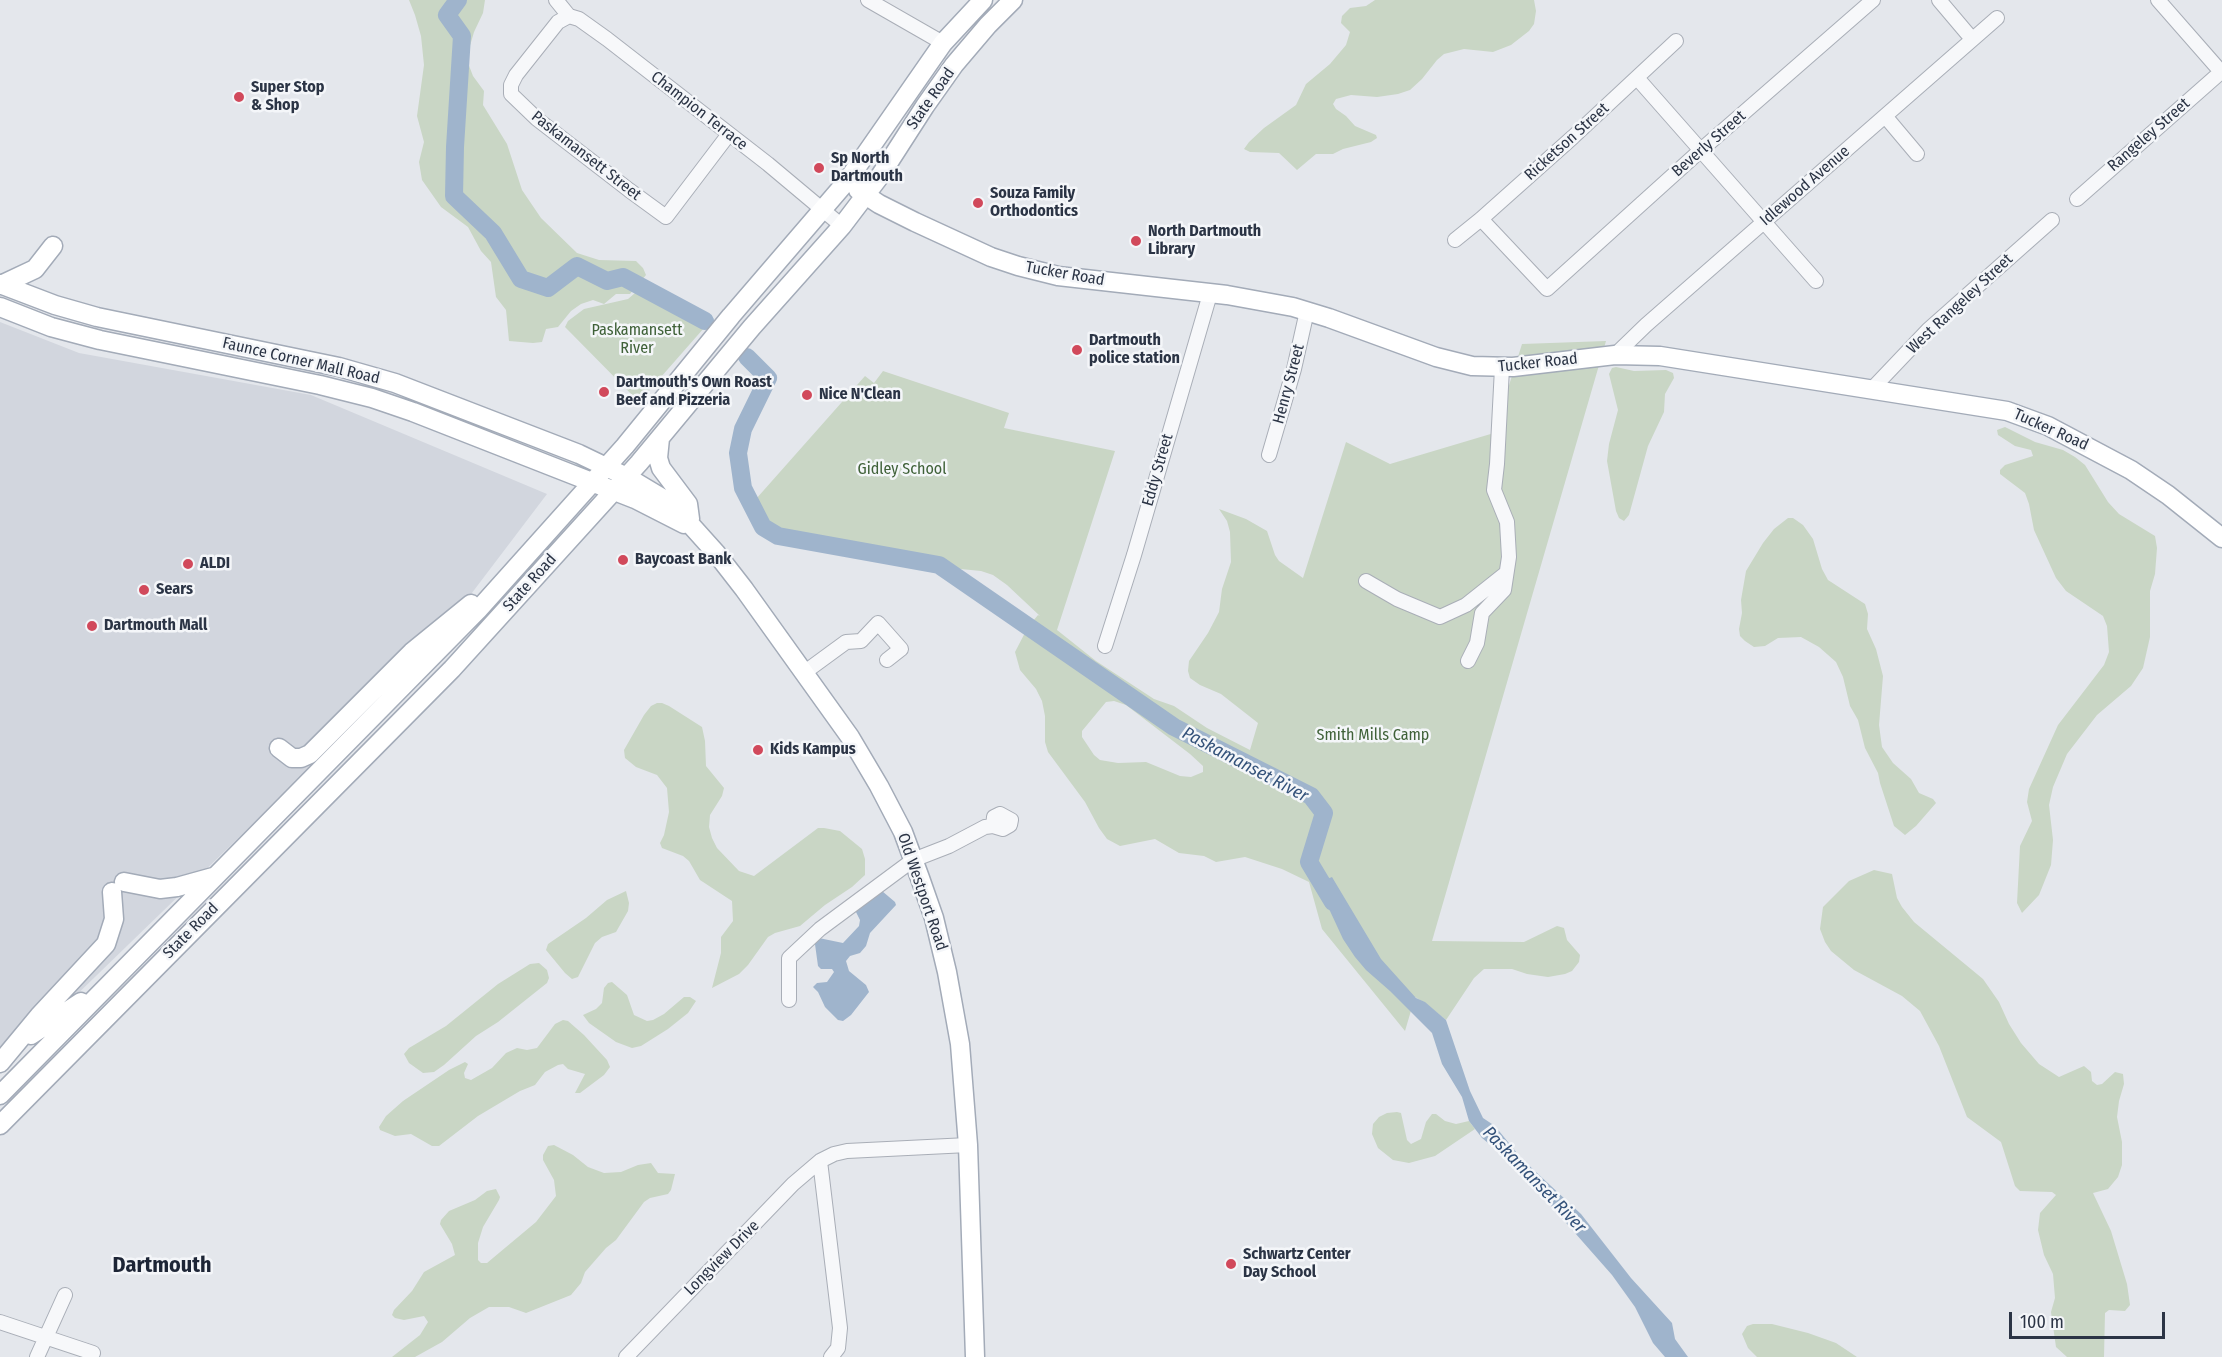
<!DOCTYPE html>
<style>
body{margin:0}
#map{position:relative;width:2222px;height:1357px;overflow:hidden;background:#e4e7ec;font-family:"Fira Sans Condensed",sans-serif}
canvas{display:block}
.scale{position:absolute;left:2009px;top:1312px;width:156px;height:27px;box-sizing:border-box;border:3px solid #2b3445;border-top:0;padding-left:8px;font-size:18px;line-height:21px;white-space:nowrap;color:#2b3445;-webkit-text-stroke:4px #f4f6f9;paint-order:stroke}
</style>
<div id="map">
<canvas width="2222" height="1357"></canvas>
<div class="scale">100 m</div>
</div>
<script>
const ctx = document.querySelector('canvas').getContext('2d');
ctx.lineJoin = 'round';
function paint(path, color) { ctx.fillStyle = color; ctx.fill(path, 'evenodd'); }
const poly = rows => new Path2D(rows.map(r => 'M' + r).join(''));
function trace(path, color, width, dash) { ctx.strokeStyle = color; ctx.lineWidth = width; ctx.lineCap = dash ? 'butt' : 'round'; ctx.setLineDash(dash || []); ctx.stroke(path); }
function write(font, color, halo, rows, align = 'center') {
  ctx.font = font + ' "Fira Sans Condensed",sans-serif'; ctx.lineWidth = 5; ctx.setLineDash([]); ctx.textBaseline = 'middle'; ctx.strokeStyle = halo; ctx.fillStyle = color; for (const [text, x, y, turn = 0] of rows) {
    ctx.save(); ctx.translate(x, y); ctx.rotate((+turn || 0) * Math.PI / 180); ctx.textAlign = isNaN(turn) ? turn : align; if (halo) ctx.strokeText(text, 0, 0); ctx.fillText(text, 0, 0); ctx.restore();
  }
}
const built = poly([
 [0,322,79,353,311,395,547,494,418,664,0,1069]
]);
const green = poly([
 [409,0,485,0,483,13,474,32,467,56,468,63,473,76,484,91,483,105,507,144,522,190,541,218,577,253,599,260,636,261,643,268,646,275,630,294,616,294,604,304,593,300,581,304,571,311,558,327,546,329,542,342,533,343,509,341,506,310,496,297,491,262,481,251,468,227,441,207,422,180,419,162,424,142,417,116,424,65,421,36,415,15],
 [1375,0,1534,0,1536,11,1534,24,1529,31,1511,45,1493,52,1464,49,1444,54,1437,60,1422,79,1410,90,1398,94,1377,97,1351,95,1336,99,1333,104,1336,109,1346,116,1355,126,1376,135,1377,138,1371,142,1343,149,1333,154,1316,154,1297,170,1279,153,1250,152,1244,149,1249,142,1264,128,1296,105,1306,84,1330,64,1346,45,1350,32,1341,23,1342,16,1350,8,1366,6],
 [642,287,646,295,673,308,704,328,639,402,565,327,568,321,584,309,628,299],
 [1606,341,1432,941,1524,942,1557,926,1564,928,1567,940,1580,955,1579,962,1572,971,1565,974,1548,977,1527,974,1512,969,1484,969,1474,978,1446,1020,1425,1003,1415,997,1405,1031,1322,929,1309,882,1282,869,1245,857,1216,862,1204,856,1179,853,1155,839,1120,846,1107,839,1099,828,1085,802,1048,752,1045,742,1045,716,1042,701,1036,689,1020,670,1015,652,1028,627,1038,615,1040,616,1007,585,993,575,981,571,930,566,775,528,766,522,756,499,865,376,874,383,883,371,1009,413,1004,428,1115,451,1057,630,1096,661,1154,699,1174,706,1207,728,1250,750,1258,723,1221,694,1200,685,1190,678,1188,671,1189,661,1208,633,1219,612,1222,589,1231,562,1230,532,1227,521,1219,509,1246,519,1267,531,1275,555,1279,561,1303,578,1346,442,1390,464,1494,433,1522,344],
 [1114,701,1126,705,1190,754,1203,766,1203,772,1191,777,1180,776,1146,762,1118,763,1100,760,1094,755,1082,737,1082,731,1106,702],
 [1616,367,1634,371,1666,370,1673,373,1674,378,1665,394,1664,412,1648,446,1629,515,1624,521,1619,518,1616,511,1607,461,1609,444,1618,410,1609,374,1612,368],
 [2005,427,2035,442,2063,450,2075,457,2085,465,2108,502,2119,514,2155,536,2157,548,2155,574,2150,591,2150,637,2143,668,2131,686,2097,715,2067,754,2053,787,2049,805,2053,840,2051,865,2039,895,2022,913,2017,903,2020,846,2032,821,2027,802,2029,789,2058,725,2104,665,2109,652,2107,626,2103,616,2066,591,2056,578,2034,530,2029,504,2025,493,2000,474,2000,470,2005,465,2033,456,2031,450,2015,446,1998,435,1997,430],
 [1788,518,1793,518,1803,525,1813,539,1822,569,1828,580,1865,604,1868,614,1867,629,1876,649,1883,676,1879,725,1882,747,1893,763,1911,779,1919,793,1933,799,1936,803,1916,826,1905,835,1894,826,1880,783,1878,773,1865,748,1858,720,1850,706,1843,677,1836,662,1819,647,1801,637,1778,638,1765,646,1754,647,1745,641,1740,636,1739,629,1742,613,1741,600,1746,571,1763,543,1774,529],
 [657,703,662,703,669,706,702,727,705,741,706,766,724,788,722,796,710,815,709,827,712,838,717,848,739,871,754,876,818,828,824,828,840,831,862,849,865,859,865,875,852,887,825,905,800,926,775,933,768,937,748,965,739,974,712,988,721,953,721,937,733,921,732,901,700,880,689,861,683,856,662,848,660,843,664,835,669,812,667,788,657,775,636,767,625,758,624,750,644,715,651,706],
 [1874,870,1892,874,1897,898,1902,907,1914,922,1983,979,1999,1002,2009,1024,2021,1043,2039,1064,2059,1077,2084,1066,2091,1072,2092,1081,2097,1085,2102,1084,2115,1072,2123,1074,2124,1084,2119,1101,2117,1117,2122,1142,2122,1165,2118,1177,2108,1189,2093,1193,2111,1231,2127,1284,2130,1305,2125,1311,2109,1310,2105,1313,2104,1357,2067,1357,2056,1347,2051,1312,2055,1298,2053,1274,2044,1255,2038,1230,2040,1213,2056,1195,2052,1192,2020,1191,2015,1186,2001,1142,1967,1117,1939,1046,1920,1011,1902,996,1854,970,1831,951,1825,942,1820,929,1823,907,1849,881],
 [626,891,629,903,628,911,616,932,602,937,595,943,578,977,572,979,565,973,546,950,548,944,586,918,607,900],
 [539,963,547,970,549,978,547,983,498,1022,476,1036,444,1065,434,1072,423,1073,409,1063,404,1054,409,1048,446,1026,498,984,530,964],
 [612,982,627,995,634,1015,647,1021,653,1020,664,1014,684,997,690,997,696,1001,688,1013,668,1029,641,1046,632,1048,616,1042,589,1023,583,1015,596,1009,602,1003,604,988,608,983],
 [563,1020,568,1021,584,1035,607,1060,610,1067,604,1075,580,1093,575,1093,585,1074,568,1069,563,1064,558,1065,545,1072,535,1085,520,1091,478,1116,439,1146,432,1146,411,1134,395,1136,380,1130,379,1127,386,1116,403,1101,449,1070,465,1062,468,1064,464,1073,465,1078,471,1080,492,1068,506,1053,517,1048,527,1050,537,1048,555,1024],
 [1397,1112,1401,1113,1407,1140,1411,1144,1421,1139,1426,1122,1432,1114,1436,1114,1445,1121,1456,1124,1469,1121,1475,1129,1435,1156,1409,1163,1393,1160,1378,1148,1372,1134,1373,1124,1379,1117,1387,1113],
 [554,1145,573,1155,588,1167,604,1173,621,1172,638,1165,651,1163,658,1173,675,1174,671,1190,668,1194,650,1198,644,1202,616,1240,606,1248,585,1272,581,1283,571,1295,526,1313,509,1307,489,1307,470,1318,442,1342,415,1357,392,1357,420,1335,428,1322,424,1316,404,1320,395,1318,392,1315,394,1310,412,1291,424,1272,455,1255,452,1244,440,1224,441,1220,449,1211,475,1200,487,1191,496,1189,500,1197,499,1200,483,1227,478,1243,478,1260,481,1263,487,1263,536,1222,556,1196,554,1180,543,1160,543,1155,548,1146],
 [1753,1324,1772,1324,1808,1333,1836,1343,1857,1357,1757,1357,1748,1348,1742,1334,1747,1326]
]);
const water = poly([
 [1332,877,1381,959,1416,998,1425,1002,1446,1020,1470,1091,1483,1118,1495,1126,1521,1158,1581,1214,1631,1278,1672,1323,1675,1339,1688,1357,1665,1357,1653,1343,1635,1307,1612,1275,1516,1166,1482,1138,1469,1121,1462,1097,1442,1064,1432,1033,1390,991,1366,970,1355,957,1343,939,1324,898,1313,885],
 [882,891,895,902,896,905,870,933,866,946,860,953,850,956,846,961,849,971,866,985,869,992,851,1015,843,1021,838,1020,825,1007,818,992,813,987,817,983,827,982,834,972,832,969,821,969,818,966,814,937,843,943,859,926,860,920,855,910]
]);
const river = poly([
 [458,0,447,15,462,36,455,147,454,196,493,233,521,279,548,288,577,266,607,281,623,277,705,321],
 [747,357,768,378,743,429,738,453,743,488,763,527,778,536,939,565,1174,727,1311,796,1324,813,1309,862,1333,902]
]);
const minor = poly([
 [556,0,569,16,579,19,607,39,768,164,842,226],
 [868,0,943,43],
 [1939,0,1972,39],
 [2158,0,2222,73],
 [569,16,558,22,516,75,511,85,511,94,537,119,629,190,666,217,729,134],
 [1638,79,1816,281],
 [1885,116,1917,154],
 [2077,199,2221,72],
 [1481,219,1547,289,1701,150,1873,0],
 [1455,240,1481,219,1573,137,1676,41],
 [1615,355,1646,325,1997,18],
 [1871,390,1928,330,2052,220],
 [1269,455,1294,369,1307,311],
 [1366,581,1397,599,1440,617,1466,605,1505,574],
 [1105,646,1134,555,1210,294],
 [1468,661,1477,643,1482,613,1504,590,1509,557,1507,522,1494,490,1497,464,1502,368],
 [805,672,846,642,861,641,878,623,901,649,887,660],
 [1000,814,1011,820,1010,825,1003,829,993,826,994,817,1000,814],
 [789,1000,789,958,820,929,913,860,949,846,985,827,993,826],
 [820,1161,840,1328,838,1348,831,1357],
 [0,1322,93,1353],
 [37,1357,65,1295],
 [626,1357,793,1184,820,1161,834,1154,847,1151,968,1145]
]);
const major = poly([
 [858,190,879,204,915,222,991,257,1018,266,1058,276,1227,295,1293,307,1329,318,1436,357,1472,366,1513,367,1615,355,1660,356,2007,411,2048,426,2131,470,2168,495,2222,538],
 [0,284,55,305,97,317,339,367,395,383,579,454,627,477,672,504,716,553,744,589,850,737,879,786,903,832,920,878,934,918,947,972,960,1044,968,1145,975,1357],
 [1,285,35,269,53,246],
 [0,307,51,327,100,340,320,385,372,398,413,412,635,499,684,524],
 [660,438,658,458,661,468,688,504,690,519],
 [279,748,292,758,301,758,310,754,412,652,471,604],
 [124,882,160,889,177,887,213,877],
 [31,1035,81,1002],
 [0,1063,39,1016,106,944,114,919,112,892],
 [0,1095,478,610,625,446,731,316,847,181,943,43,983,0],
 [0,1125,452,669,639,463,752,327,842,226,880,176,925,106,954,65,988,25,1013,0]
]);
const markers = [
 [239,97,6,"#d1495b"],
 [819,168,6,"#d1495b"],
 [978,203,6,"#d1495b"],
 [1136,241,6,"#d1495b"],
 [1077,350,6,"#d1495b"],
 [604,392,6,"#d1495b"],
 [807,395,6,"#d1495b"],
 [623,560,6,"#d1495b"],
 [188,564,6,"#d1495b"],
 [144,590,6,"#d1495b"],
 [92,626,6,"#d1495b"],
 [758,750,6,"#d1495b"],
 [1231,1264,6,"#d1495b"]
];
const poiNames = [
 ["Super Stop",251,88],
 ["& Shop",251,106],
 ["Sp North",831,159],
 ["Dartmouth",831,177],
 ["Souza Family",990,194],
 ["Orthodontics",990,212],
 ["North Dartmouth",1148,232],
 ["Library",1148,250],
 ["Dartmouth",1089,341],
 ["police station",1089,359],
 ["Dartmouth's Own Roast",616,383],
 ["Beef and Pizzeria",616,401],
 ["Nice N'Clean",819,395],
 ["Baycoast Bank",635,560],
 ["ALDI",200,564],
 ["Sears",156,590],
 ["Dartmouth Mall",104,626],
 ["Kids Kampus",770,750],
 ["Schwartz Center",1243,1255],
 ["Day School",1243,1273]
];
const streetNames = [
 ["State Road",931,99,-55],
 ["Champion Terrace",699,111,38],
 ["Rangeley Street",2149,135,-41],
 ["Ricketson Street",1567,142,-42],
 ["Beverly Street",1709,144,-41],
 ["Paskamansett Street",586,156,38],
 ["Idlewood Avenue",1805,186,-41],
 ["Tucker Road",1065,274,10],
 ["West Rangeley Street",1960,304,-43],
 ["Faunce Corner Mall Road",301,361,13],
 ["Tucker Road",1538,363,-6],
 ["Henry Street",1289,384,-75],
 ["Tucker Road",2051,430,24],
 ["Eddy Street",1158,470,-74],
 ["State Road",530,583,-48],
 ["Old Westport Road",922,892,71],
 ["State Road",191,931,-45],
 ["Longview Drive",722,1258,-45]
];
const parkNames = [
 ["Paskamansett",637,331],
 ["River",637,349],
 ["Gidley School",902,470],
 ["Smith Mills Camp",1373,736]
];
const waterNames = [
 ["Paskamanset River",1245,765,28],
 ["Paskamanset River",1534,1180,46]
];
const districtNames = [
 ["Dartmouth",162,1266]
];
paint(built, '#d2d6de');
paint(green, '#c9d6c5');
paint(water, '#9fb4cc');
trace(river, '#9fb4cc', 18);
trace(minor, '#a9aeb7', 16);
trace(major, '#a3abb8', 21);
trace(minor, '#f7f8fa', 14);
trace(major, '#fff', 18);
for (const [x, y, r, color] of markers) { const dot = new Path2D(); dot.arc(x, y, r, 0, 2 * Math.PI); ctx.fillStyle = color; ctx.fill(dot); trace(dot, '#f4f6f9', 2); }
write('bold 16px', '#2b3445', '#f4f6f9', poiNames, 'left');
write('16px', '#2b3445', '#f4f6f9', streetNames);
write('16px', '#3f6138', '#f4f6f9', parkNames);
write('italic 18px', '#34527a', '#f4f6f9', waterNames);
write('bold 22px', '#1d2536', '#f4f6f9', districtNames);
</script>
